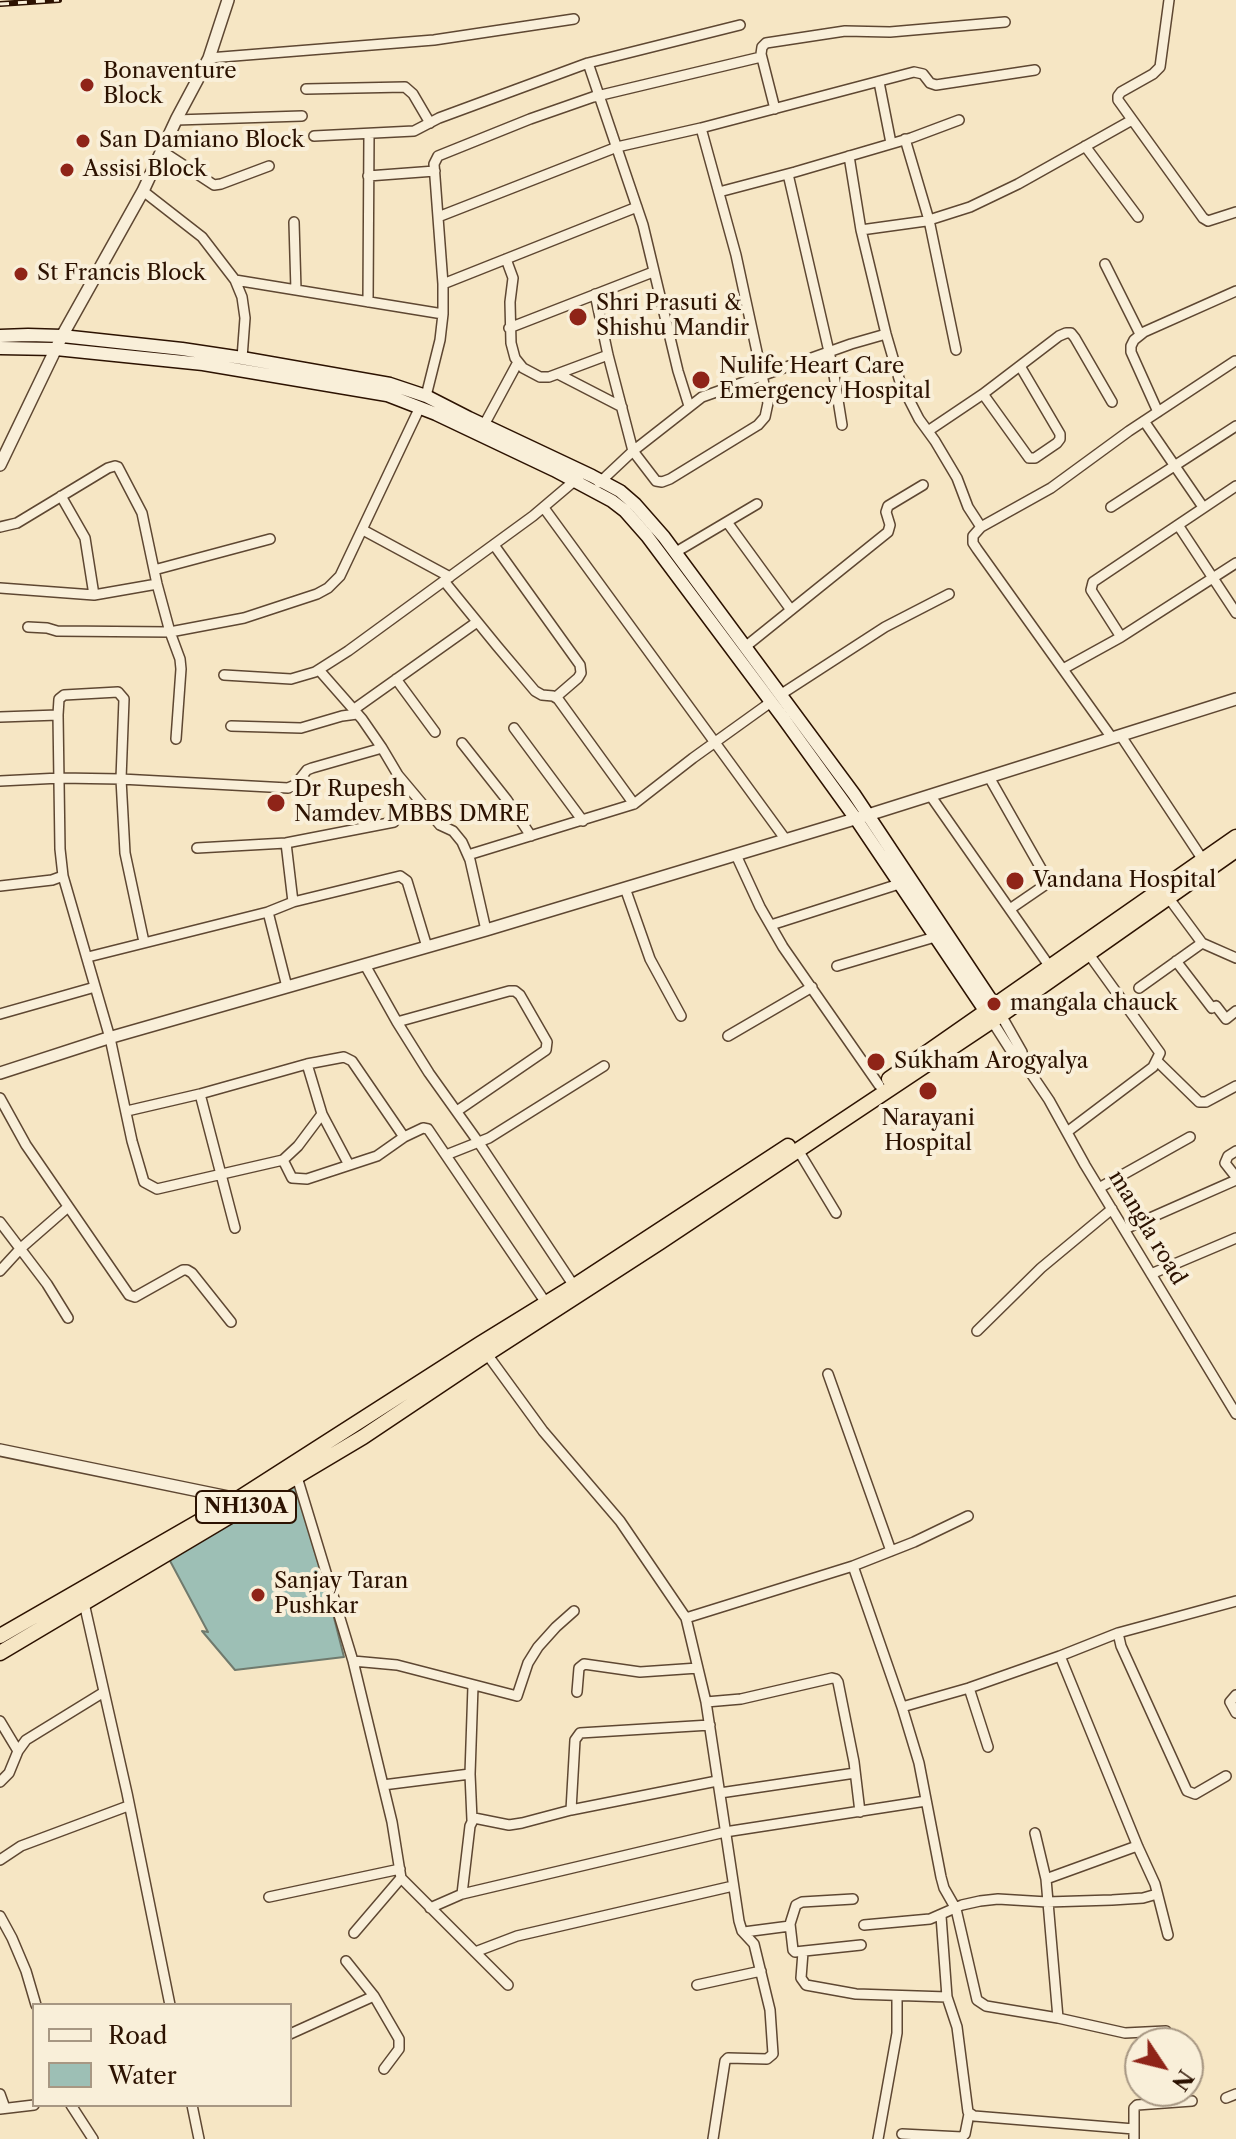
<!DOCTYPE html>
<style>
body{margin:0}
#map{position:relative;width:1236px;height:2139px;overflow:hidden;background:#f6e6c4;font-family:"Libre Caslon Text",serif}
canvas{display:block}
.legend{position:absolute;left:32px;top:2003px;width:260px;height:104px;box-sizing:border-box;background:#f9efd9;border:2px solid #a79783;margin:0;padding:10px 14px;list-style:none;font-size:24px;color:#2c1201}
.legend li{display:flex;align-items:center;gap:16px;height:40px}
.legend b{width:40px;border:2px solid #a79783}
.north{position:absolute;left:1124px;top:2027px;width:80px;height:80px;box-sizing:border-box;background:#f9efd9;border:2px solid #a79783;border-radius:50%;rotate:125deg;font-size:22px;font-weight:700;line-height:32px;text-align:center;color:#2c1201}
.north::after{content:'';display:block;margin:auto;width:28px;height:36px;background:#8f2418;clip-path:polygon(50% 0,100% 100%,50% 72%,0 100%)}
</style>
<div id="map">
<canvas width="1236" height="2139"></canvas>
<ul class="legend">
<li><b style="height:10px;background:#f9efd9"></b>Road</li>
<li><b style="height:22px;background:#9dbfb5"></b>Water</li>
</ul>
<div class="north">N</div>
</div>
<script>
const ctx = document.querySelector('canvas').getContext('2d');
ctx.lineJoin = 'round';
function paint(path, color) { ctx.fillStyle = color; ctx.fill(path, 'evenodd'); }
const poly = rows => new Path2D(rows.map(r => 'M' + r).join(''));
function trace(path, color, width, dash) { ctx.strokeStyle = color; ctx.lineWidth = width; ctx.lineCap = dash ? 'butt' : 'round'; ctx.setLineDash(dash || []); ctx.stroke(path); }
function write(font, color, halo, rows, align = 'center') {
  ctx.font = font + ' "Libre Caslon Text",serif'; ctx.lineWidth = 8; ctx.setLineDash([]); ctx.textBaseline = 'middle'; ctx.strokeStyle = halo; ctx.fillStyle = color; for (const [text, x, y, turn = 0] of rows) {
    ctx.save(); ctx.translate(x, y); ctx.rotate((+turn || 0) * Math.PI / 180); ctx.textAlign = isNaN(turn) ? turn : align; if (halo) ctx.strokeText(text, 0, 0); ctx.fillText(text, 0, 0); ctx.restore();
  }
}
const water = poly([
 [300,1484,344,1657,235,1670,202,1631,208,1632,169,1559,300,1484]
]);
const minor = poly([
 [1169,0,1160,67,1153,74,1121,92,1118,96,1118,100,1203,218,1208,221,1236,212],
 [209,58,434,40,574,19],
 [588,63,643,225,678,371,689,406],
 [879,82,891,143],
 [306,89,405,87,413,94,430,123],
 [775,109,761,54,762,47,766,43,845,31,890,32,1005,22],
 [176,120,302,116],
 [314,136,414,131,439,118,588,63,740,25],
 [905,139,929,220,956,350],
 [1085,146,1138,217],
 [162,151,214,185,221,184,269,166],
 [849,156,861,230,886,334,900,382,919,419,935,441,957,478,968,507,981,527],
 [788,174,833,369,842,425],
 [368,176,435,171],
 [143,191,202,237,235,280,242,297,245,318,242,358],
 [719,192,795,172,911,138,959,120],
 [438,217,617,147,701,128,914,72,923,74,930,83,936,85,1035,70],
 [294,222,296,290],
 [861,230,926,221,970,207,1018,184,1132,120],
 [506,259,513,278,510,302,511,343,515,358,523,368,540,377,549,377,608,355],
 [1105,264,1140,334],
 [235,280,443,314],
 [443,284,637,207],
 [595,294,608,355,633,451,656,481,662,482,670,479,758,425,765,417,768,403,736,255,701,128],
 [368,302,369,134],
 [509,328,653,272],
 [558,374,622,407],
 [983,394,1029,458,1035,458,1057,443,1060,439,1060,434,1020,366],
 [426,396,440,340,443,314,443,284,434,164,438,156,530,119,593,97,761,57],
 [1158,412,1131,352,1131,346,1134,340,1144,332,1236,291],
 [1144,421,1203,507],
 [484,425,518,362],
 [928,431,983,394,1059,336,1066,333,1071,333,1075,338,1112,402],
 [599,483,633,451,702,397,851,344,886,334],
 [61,496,85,538,94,595],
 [1111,507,1236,426],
 [544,508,786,840],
 [727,522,791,610],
 [1178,525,1236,613],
 [0,527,17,523,108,468,115,466,118,467,142,513,157,584,170,632,180,659,181,669,176,739],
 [363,530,450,577],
 [494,545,580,665,581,673,578,678,556,697],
 [676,552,757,504],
 [154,570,270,539],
 [444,581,497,646,535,691,542,695,553,696,558,699,634,804],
 [0,588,94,595,157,584],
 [28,627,47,628,57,631,170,632,244,618,317,594,328,588,340,576,420,407],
 [1121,637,1091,590,1093,582,1236,486],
 [745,647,888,532,890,525,886,512,888,506,923,485],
 [1063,669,1121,637,1236,563],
 [319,670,362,719,382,748,398,775,440,825,453,831,462,842,470,860,486,930],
 [224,675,291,679,315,672,348,651,533,516,579,477],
 [396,679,435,732],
 [780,695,885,627,949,594],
 [353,710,477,622],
 [0,717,58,715],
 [231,726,301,728,342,716,357,714],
 [514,728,583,821],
 [1121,736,1203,860],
 [1112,738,977,549,973,543,973,536,981,527,1051,488,1129,431,1235,361],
 [462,743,507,800,531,836],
 [989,777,1047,879,1045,885,1010,909],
 [0,781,60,778,121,779,288,788,295,785,307,770,312,768,382,748],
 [930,795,1050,967],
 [286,843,293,902],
 [197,848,286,843,394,822],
 [468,855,634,804,693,758,771,702],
 [736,855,760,907,783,947,879,1085],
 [0,886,52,880,63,876],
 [625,888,650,959,681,1016],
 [1168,897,1202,943,1236,958],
 [268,912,287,987],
 [771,925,899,884],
 [144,942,125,853,121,779,124,699,118,692,64,695,59,699,58,715,60,849,63,876,110,1038,132,1141,144,1182,157,1189,283,1160,298,1146,322,1114],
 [88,957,268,912,293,902,400,876,407,881,427,947],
 [1176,961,1212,1008,1216,1006,1226,1019,1236,1011],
 [365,965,397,1022,429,1073,479,1143,574,1286],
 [837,966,935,937],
 [1139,988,1202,943],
 [0,1014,95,987],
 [1001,1015,1022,1052,1024,1063],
 [992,1021,1015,1057,1024,1063,1049,1100,1085,1165,1236,1414],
 [397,1022,509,991,515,991,520,995,547,1042,546,1050,457,1111],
 [728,1036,812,987],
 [1157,1061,1199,1102,1206,1102,1236,1086],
 [307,1064,322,1114,349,1165],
 [200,1094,235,1228],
 [0,1098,26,1145,129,1295,135,1297,183,1270,187,1270,192,1273,231,1322],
 [127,1111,200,1094,307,1064,344,1057,352,1061,404,1137],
 [1067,1132,1153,1067,1160,1053,1088,953],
 [798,1150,836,1213],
 [1236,1151,1228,1156,1225,1163,1236,1177],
 [446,1155,489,1138,604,1066],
 [283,1160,292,1178,307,1179,377,1156,404,1137,423,1128,428,1129,546,1303],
 [1099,1188,1190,1137],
 [0,1222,47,1284,68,1318],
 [1125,1229,1236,1180],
 [0,1271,21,1248,68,1207],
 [1151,1274,1236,1238],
 [977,1331,1041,1268,1112,1209],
 [484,1350,543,1431,620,1521,686,1618,706,1702,739,1921,742,1931,754,1944,770,2010,773,2054,767,2059,728,2058,725,2061,713,2139],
 [828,1374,891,1551],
 [297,1477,353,1661,392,1822,401,1878,508,1985],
 [853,1566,902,1707,919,1763,941,1877,944,1888,956,1909,977,2000,986,2006,1058,2018,1125,2033,1166,2031],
 [84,1603,127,1793,170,2005],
 [686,1618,853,1566,914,1542,968,1516],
 [1118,1633,1121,1646,1187,1791,1195,1794,1226,1776],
 [1060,1656,1138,1847,1155,1884,1168,1935],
 [353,1661,397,1665,517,1696,528,1663,538,1647,556,1627,574,1611],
 [969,1688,988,1747],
 [577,1692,579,1668,584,1664,640,1672,698,1668],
 [1236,1695,1230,1702,1236,1713],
 [706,1702,741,1699,832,1678,836,1679,838,1682,854,1762,860,1812],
 [902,1707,969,1688,1060,1656,1118,1633,1236,1601],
 [0,1721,18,1751],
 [0,1782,9,1773,18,1751,26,1740,104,1692],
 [383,1785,470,1774],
 [720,1793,855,1773],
 [571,1810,575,1740,580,1733,710,1725],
 [472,1820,470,1774,473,1686],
 [1035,1833,1046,1879,1058,2018],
 [0,1860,21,1846,128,1806],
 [1046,1879,1137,1846],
 [462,1894,470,1826,474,1818,509,1825,522,1823,571,1810,717,1781],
 [269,1897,400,1869],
 [853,1899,802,1902,796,1905,790,1924,793,1950,795,1952,861,1945],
 [430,1908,462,1894,725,1832,926,1801],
 [0,1916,12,1938,26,1971,36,2005],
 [941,1916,947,1997,957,2027,968,2112,974,2116,1134,2129],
 [864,1925,930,1919,962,1905,980,1901,998,1899,1047,1902,1112,1900,1143,1898,1157,1894],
 [744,1932,790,1926],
 [354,1933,401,1878],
 [475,1952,517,1936,733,1886],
 [803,1952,801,1978,806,1985,856,1994,947,1997],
 [346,1961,374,1996,399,2039,399,2049,384,2069],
 [697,1985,761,1971],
 [290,2034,374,1996],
 [0,2094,5,2108],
 [1226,2098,1236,2094],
 [71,2105,93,2139],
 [192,2105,199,2139],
 [0,2109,34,2105],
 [902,2134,962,2137,965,2134,969,2114],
 [878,2139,897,2033,897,1997],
 [1134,2139,1134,2108,1137,2105,1192,2101]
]);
const tertiary = poly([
 [0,465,62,336,143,191,177,118,209,58,228,0],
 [0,1073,105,1039,486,930,868,815,1236,699],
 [0,1450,238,1499]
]);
const secondary = poly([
 [0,336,28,335,62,336,182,349,242,358,390,384,426,396,469,418,592,476,620,491,635,504,664,537,854,794,999,1012],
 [0,348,56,349,203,364,387,395,436,414,554,470,612,501,625,511,647,536,783,718,856,819,990,1018]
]);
const trunk = poly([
 [889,1079,1236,837],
 [0,1636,238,1499,480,1344,574,1286,788,1146],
 [0,1653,363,1437,487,1354,660,1242,1001,1015,1236,850]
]);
const rail = poly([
 [0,4,59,0]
]);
const markers = [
 [87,85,8,"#8f2418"],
 [83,141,8,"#8f2418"],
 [67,170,8,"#8f2418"],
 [21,274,8,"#8f2418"],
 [578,317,10,"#8f2418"],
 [701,380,10,"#8f2418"],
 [276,803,10,"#8f2418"],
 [1015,881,10,"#8f2418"],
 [994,1004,8,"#8f2418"],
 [876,1062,10,"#8f2418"],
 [928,1091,10,"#8f2418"],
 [258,1595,8,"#8f2418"]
];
const shields = [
 [246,1507,100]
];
const shieldNames = [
 ["NH130A",246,1507]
];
const poiNames = [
 ["Bonaventure",103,72],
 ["Block",103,97],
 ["San Damiano Block",99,141],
 ["Assisi Block",83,170],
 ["St Francis Block",37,274],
 ["Shri Prasuti &",596,304],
 ["Shishu Mandir",596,329],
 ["Nulife Heart Care",719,367],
 ["Emergency Hospital",719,392],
 ["Dr Rupesh",294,790],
 ["Namdev MBBS DMRE",294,815],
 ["Vandana Hospital",1033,881],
 ["mangala chauck",1010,1004],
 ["Sukham Arogyalya",894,1062],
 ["Narayani",928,1119,"center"],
 ["Hospital",928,1144,"center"],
 ["Sanjay Taran",274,1582],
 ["Pushkar",274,1607]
];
const streetNames = [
 ["mangla road",1147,1228,59]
];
paint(water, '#9dbfb5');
trace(water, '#707a6d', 2);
trace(minor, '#5e4732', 12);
trace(tertiary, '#5e4732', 14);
trace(secondary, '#2c1201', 15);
trace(trunk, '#2c1201', 17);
trace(minor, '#f9efd9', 9);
trace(tertiary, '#f9efd9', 11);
trace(secondary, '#f9efd9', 12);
trace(trunk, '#f6e6c4', 14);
trace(rail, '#2c1201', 6);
trace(rail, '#f9efd9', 3, [9]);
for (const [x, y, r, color] of markers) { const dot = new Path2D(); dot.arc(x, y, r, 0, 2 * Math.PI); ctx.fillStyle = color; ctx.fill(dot); trace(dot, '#f9efd9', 3); }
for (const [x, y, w] of shields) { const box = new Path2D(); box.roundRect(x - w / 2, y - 16, w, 32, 6); ctx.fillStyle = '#f9efd9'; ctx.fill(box); trace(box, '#2c1201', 2); }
write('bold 20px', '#2c1201', null, shieldNames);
write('22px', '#2c1201', '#f9efd9', poiNames, 'left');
write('22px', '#2c1201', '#f9efd9', streetNames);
</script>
